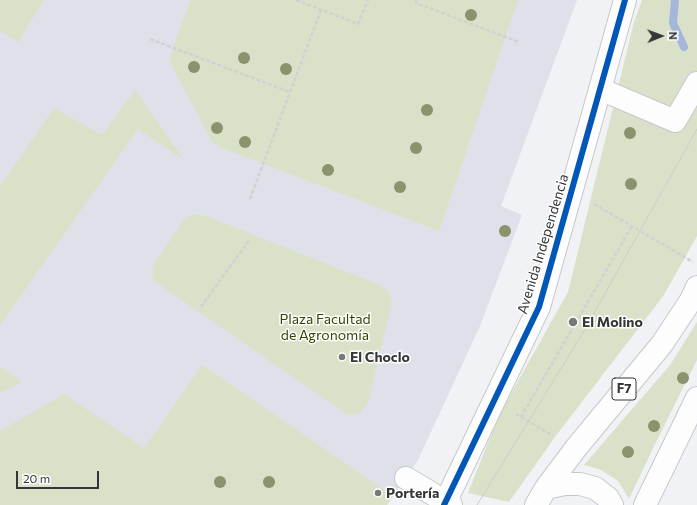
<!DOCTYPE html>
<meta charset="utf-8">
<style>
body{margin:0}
#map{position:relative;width:697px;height:505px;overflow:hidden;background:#f0f2f5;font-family:Commissioner,sans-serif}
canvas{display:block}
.north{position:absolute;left:641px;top:16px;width:40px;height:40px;-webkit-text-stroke:3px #fff;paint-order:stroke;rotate:89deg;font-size:11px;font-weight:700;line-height:16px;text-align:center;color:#353638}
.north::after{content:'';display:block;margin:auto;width:14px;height:18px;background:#353638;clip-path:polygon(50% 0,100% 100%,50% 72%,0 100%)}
.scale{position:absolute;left:16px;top:471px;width:83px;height:18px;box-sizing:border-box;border:2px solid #353638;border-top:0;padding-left:5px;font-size:12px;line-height:14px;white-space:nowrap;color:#353638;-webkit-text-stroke:3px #fff;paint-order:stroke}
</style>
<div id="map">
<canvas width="697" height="505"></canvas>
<div class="north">N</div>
<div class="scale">20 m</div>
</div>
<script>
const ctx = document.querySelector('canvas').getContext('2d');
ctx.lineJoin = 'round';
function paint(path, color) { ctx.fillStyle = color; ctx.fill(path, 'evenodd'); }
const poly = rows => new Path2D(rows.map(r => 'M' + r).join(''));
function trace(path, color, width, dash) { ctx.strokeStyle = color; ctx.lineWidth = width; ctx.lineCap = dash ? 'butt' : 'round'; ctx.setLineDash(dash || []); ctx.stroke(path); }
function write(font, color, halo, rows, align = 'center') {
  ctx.font = font + ' Commissioner,sans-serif'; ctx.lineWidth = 3; ctx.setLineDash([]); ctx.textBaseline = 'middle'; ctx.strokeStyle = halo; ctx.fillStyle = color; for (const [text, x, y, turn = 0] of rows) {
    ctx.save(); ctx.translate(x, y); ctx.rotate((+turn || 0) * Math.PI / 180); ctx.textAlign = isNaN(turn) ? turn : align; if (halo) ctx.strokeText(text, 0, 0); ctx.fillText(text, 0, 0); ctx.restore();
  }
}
const built = poly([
 [0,0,577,0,501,206,522,215,480,326,418,460,387,505,0,505]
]);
const green = poly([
 [0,0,44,0,18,42,0,31],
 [190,0,518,0,439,231,222,148,212,142,169,60],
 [642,0,697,0,697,236,664,295,555,437,509,502,468,493,499,415,568,292,634,22],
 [135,90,184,160,138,129,0,325,0,187,54,108,102,135],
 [193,214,206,216,380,285,389,292,392,302,368,403,360,413,348,415,154,281,152,274,153,266,183,221],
 [697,322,697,360,657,440,629,499,618,481,601,470,584,465,670,365],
 [202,365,393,496,387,505,0,505,0,431,64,394,144,448,158,429],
 [0,367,22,382,0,393]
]);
const stream = poly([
 [675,0,673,23,684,47]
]);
const path = poly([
 [296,0,358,24,368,0],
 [416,0,416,3,519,42],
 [150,39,290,92],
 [250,199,321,10],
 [594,204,693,262],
 [201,307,250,239],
 [516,414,553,436],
 [521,417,632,226]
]);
const minor = poly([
 [600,89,675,121,697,83],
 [406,478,451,505],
 [444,505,539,307,625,0]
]);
const highway = poly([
 [546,488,565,484,580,484,595,488,608,498,612,505],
 [536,505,546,488,576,448,662,344,691,300,697,287],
 [645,505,697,398]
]);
const tram = poly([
 [477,505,584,331,697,129]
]);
const cycleway = poly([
 [444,505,539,307,625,0]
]);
const trees = [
 [471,15],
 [244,58],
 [194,67],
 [286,69],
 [427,110],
 [217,128],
 [630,133],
 [245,142],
 [416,148],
 [328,170],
 [631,184],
 [400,187],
 [505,231],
 [683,378],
 [654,426],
 [628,452],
 [220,482],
 [269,482]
];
const markers = [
 [573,322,5,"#76787a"],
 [342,357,4,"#76787a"],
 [378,493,4,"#76787a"]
];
const shields = [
 [624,389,24]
];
const shieldNames = [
 ["F7",624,389]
];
const streetNames = [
 ["Avenida Independencia",543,244,-73]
];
const parkNames = [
 ["Plaza Facultad",325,319],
 ["de Agronomía",325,335]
];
const poiNames = [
 ["El Molino",582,322],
 ["El Choclo",350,357],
 ["Portería",386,493]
];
paint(built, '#dee1e9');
paint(green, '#d9e2c8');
trace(stream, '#a4b6da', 8);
trace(minor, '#c7c8cb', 24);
trace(highway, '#c7c8cb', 24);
trace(path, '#d1d1d1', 2.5, [4, 2]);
trace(minor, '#fdfdfe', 22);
trace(highway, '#fdfdfe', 22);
trace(tram, '#cbcccd', 1);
trace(cycleway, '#0057b8', 6);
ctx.fillStyle = '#8a926e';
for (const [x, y] of trees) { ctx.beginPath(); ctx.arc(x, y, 6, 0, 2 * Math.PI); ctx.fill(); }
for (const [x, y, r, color] of markers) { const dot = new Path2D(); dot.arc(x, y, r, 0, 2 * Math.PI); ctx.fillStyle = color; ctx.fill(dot); trace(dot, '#fff', 1.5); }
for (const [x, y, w] of shields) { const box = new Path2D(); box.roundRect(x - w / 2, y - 11, w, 22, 3); ctx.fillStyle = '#fff'; ctx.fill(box); trace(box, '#353638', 1); }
write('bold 13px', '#353638', null, shieldNames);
write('14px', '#353638', '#fff', streetNames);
write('14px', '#374400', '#fff', parkNames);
write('bold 14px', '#353638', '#fff', poiNames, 'left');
</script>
